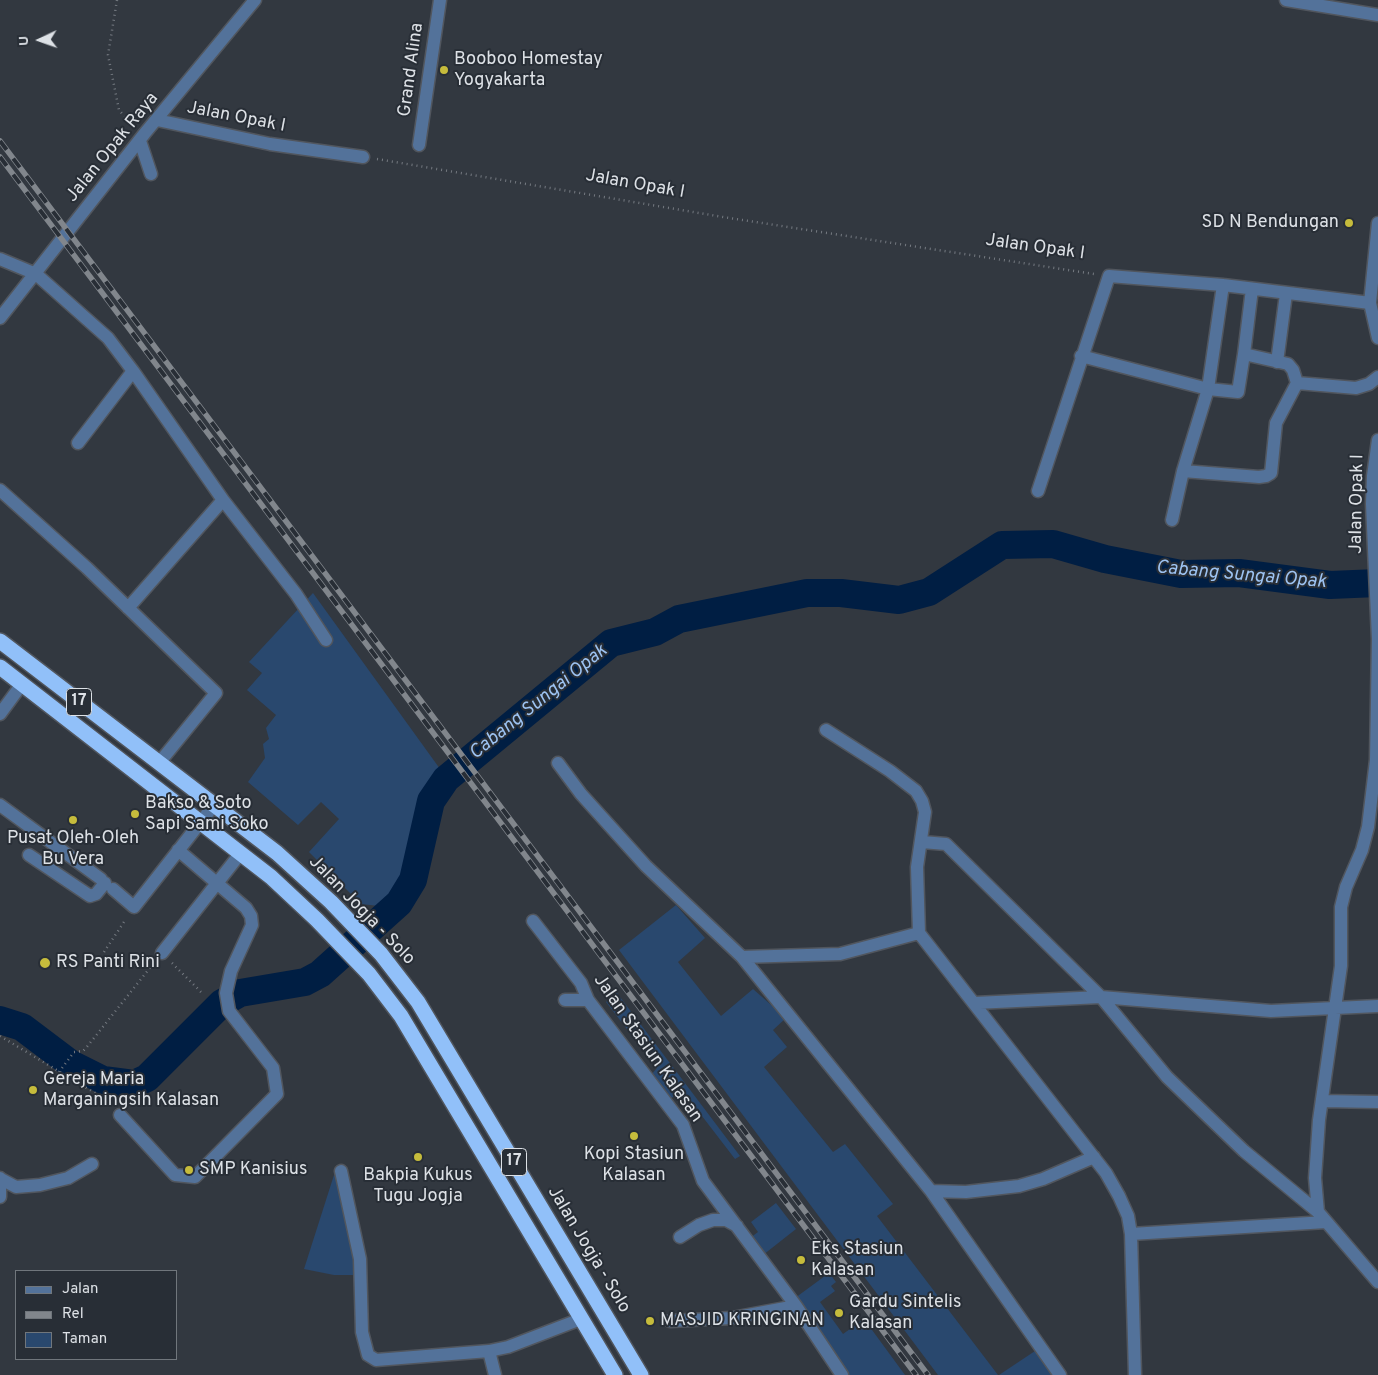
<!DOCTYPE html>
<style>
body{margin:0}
#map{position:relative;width:1378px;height:1375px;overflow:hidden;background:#323840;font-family:Overpass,sans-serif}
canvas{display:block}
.legend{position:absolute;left:15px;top:1270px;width:162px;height:90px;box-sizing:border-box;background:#282e36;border:1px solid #70767c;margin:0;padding:6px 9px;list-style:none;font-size:15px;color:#dde1e6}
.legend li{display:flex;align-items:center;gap:10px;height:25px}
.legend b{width:25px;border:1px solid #70767c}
.north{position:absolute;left:15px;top:15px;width:50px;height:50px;-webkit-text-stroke:4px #282e36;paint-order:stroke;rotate:267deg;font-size:14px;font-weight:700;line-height:20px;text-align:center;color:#dde1e6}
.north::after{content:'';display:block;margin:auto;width:18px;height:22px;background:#dde1e6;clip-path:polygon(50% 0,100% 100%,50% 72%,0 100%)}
</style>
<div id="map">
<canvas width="1378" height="1375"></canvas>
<ul class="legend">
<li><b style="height:6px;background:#53729a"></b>Jalan</li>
<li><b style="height:6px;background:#81868c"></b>Rel</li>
<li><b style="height:14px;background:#29486e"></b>Taman</li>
</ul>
<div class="north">U</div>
</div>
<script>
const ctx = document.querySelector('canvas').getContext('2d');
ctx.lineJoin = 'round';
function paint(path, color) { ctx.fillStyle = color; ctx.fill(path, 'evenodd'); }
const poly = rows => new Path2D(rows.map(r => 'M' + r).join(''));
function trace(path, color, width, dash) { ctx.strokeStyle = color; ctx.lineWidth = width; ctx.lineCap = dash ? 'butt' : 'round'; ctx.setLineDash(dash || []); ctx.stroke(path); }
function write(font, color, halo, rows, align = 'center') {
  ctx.font = font + ' Overpass,sans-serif'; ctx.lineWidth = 4; ctx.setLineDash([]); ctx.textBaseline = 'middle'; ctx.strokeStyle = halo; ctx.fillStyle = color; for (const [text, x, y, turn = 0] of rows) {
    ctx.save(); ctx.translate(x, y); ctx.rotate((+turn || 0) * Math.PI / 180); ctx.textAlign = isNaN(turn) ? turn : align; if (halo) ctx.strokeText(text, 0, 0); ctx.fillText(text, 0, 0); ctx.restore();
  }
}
const green = poly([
 [313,593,448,780,448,793,434,810,417,853,397,889,399,891,396,898,388,907,361,904,309,852,339,819,321,802,298,825,248,782,265,758,263,744,269,739,266,728,276,715,247,690,262,673,249,662],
 [676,905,705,938,678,962,721,1016,753,989,786,1018,773,1030,787,1047,764,1067,833,1152,845,1144,893,1204,877,1216,998,1375,938,1375,619,950],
 [617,993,740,1156,735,1159,682,1090,669,1100,650,1076,657,1068,606,1002],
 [334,1175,339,1180,358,1275,334,1275,304,1269],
 [776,1203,796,1229,763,1255,750,1238,758,1232,751,1222],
 [829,1273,836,1282,831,1286,835,1291,820,1302,843,1334,864,1319,905,1375,847,1375,795,1298],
 [1035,1351,1053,1375,999,1375]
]);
const river = poly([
 [0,1020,22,1027,71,1064,103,1080,134,1084,147,1078,222,1003,240,993,305,982,320,974,399,903,413,880,431,801,446,779,611,643,655,632,679,619,807,593,841,593,899,600,929,592,1002,545,1053,544,1105,559,1181,574,1239,573,1330,585,1378,583]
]);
const path = poly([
 [117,0,108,55,119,110,133,126],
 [377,159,723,217,1094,274],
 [104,952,126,919],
 [172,963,202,993],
 [0,1036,105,1099,111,1106],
 [59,1072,74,1052,83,1051,86,1048,153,964]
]);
const minor = poly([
 [1286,0,1378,15],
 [157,120,270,144,363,157],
 [140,141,151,174],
 [419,145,440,0],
 [1378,223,1370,303,1378,338],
 [0,259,36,274,108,338,133,371,223,500,296,594,326,640],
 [0,318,145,133,255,0],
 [1081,356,1208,389,1238,392,1244,354],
 [1277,362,1286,294],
 [1297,383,1356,388,1369,384,1378,377],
 [78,443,133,371],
 [1183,471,1259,477,1266,476,1271,473,1276,423,1297,383,1293,370,1288,364,1244,354,1252,289],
 [0,490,87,568,216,693,159,763],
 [1038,491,1109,276,1223,285,1370,303],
 [1172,520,1183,471,1208,389,1223,285],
 [128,608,223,500],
 [0,714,22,684],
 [826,730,890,771,916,791,922,801,925,812,917,867,919,933,1106,1173,1119,1196,1128,1216,1131,1234,1135,1375],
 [558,763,581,794,646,866,742,957,931,1191,1060,1375],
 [0,805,101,879],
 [922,842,946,844,1101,997,1167,1077,1244,1151,1318,1212,1378,1282],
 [29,855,90,896,96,894,105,883],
 [113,889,134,907,214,805],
 [533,921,581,983,588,1000,683,1125,703,1181,796,1306,842,1375],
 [162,953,240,854],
 [742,957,840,954,919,933],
 [565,1000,588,1000],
 [975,1003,1101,997,1271,1011,1378,1006],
 [1323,1101,1378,1102],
 [120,1115,175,1175,195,1177,277,1094,273,1068,229,1011,226,993,231,971,252,925,251,916,246,908,178,850],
 [341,1171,360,1259,362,1332,368,1355,376,1360,489,1351,508,1347,581,1319],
 [0,1178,0,1197],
 [1,1179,16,1187,40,1185,68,1178,92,1164],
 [931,1191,966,1192,1019,1186,1043,1179,1094,1157],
 [1318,1212,1315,1178,1319,1120,1341,966,1341,907,1346,887,1362,850,1368,827,1376,760,1378,639,1372,504,1373,476,1378,440],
 [1131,1234,1326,1222],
 [680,1237,699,1225,713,1220,726,1220,737,1226],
 [670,1321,732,1318,796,1306],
 [489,1351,495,1375]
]);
const highway = poly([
 [0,641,277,853,331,902,381,954,418,1002,641,1375],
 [0,667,271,877,317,920,369,974,401,1016,615,1375]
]);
const rail = poly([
 [0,141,928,1375],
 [0,157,916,1375]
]);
const markers = [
 [444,70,5,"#c6bc3c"],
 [1349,223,5,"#c6bc3c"],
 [135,814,5,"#c6bc3c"],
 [73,820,5,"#c6bc3c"],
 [45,963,6,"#c6bc3c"],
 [33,1090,5,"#c6bc3c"],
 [634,1136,5,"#c6bc3c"],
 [418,1157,5,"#c6bc3c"],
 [189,1170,5,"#c6bc3c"],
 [801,1260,5,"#c6bc3c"],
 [839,1313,5,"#c6bc3c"],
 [650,1321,5,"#c6bc3c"]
];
const shields = [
 [79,702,25],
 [514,1162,25]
];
const shieldNames = [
 ["17",79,702],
 ["17",514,1162]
];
const poiNames = [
 ["Booboo Homestay",454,60],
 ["Yogyakarta",454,81],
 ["SD N Bendungan",1339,223,"right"],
 ["Bakso & Soto",145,804],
 ["Sapi Sami Soko",145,825],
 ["Pusat Oleh-Oleh",73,839,"center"],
 ["Bu Vera",73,860,"center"],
 ["RS Panti Rini",56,963],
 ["Gereja Maria",43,1080],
 ["Marganingsih Kalasan",43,1101],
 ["Kopi Stasiun",634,1155,"center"],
 ["Kalasan",634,1176,"center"],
 ["SMP Kanisius",199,1170],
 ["Bakpia Kukus",418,1176,"center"],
 ["Tugu Jogja",418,1197,"center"],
 ["Eks Stasiun",811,1250],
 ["Kalasan",811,1271],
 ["Gardu Sintelis",849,1303],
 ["Kalasan",849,1324],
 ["MASJID KRINGINAN",660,1321]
];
const streetNames = [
 ["Grand Alina",412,70,-82],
 ["Jalan Opak I",236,118,11],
 ["Jalan Opak Raya",113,148,-51],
 ["Jalan Opak I",635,185,10],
 ["Jalan Opak I",1035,248,8],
 ["Jalan Opak I",1358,504,-89],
 ["Jalan Jogja - Solo",361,911,46],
 ["Jalan Stasiun Kalasan",647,1049,55],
 ["Jalan Jogja - Solo",588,1250,59]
];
const waterNames = [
 ["Cabang Sungai Opak",1241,576,5],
 ["Cabang Sungai Opak",539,703,-39]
];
paint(green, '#29486e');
trace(river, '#001e43', 28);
trace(minor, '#51565e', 15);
trace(highway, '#51565e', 18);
trace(path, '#757a81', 2.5, [1, 4]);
trace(minor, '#53729a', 12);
trace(highway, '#91c0f9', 15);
trace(rail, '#81868c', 5.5);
trace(rail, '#282e36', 4, [11]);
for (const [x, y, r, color] of markers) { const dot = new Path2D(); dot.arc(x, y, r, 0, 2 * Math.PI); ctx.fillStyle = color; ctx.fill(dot); trace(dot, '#282e36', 2); }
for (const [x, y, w] of shields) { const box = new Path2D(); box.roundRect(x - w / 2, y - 13.5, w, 27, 4); ctx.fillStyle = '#282e36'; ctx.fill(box); trace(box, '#dde1e6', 1); }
write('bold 16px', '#dde1e6', null, shieldNames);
write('18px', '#dde1e6', '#282e36', poiNames, 'left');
write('18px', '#dde1e6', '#282e36', streetNames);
write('italic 19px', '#9dc3f2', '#282e36', waterNames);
</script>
